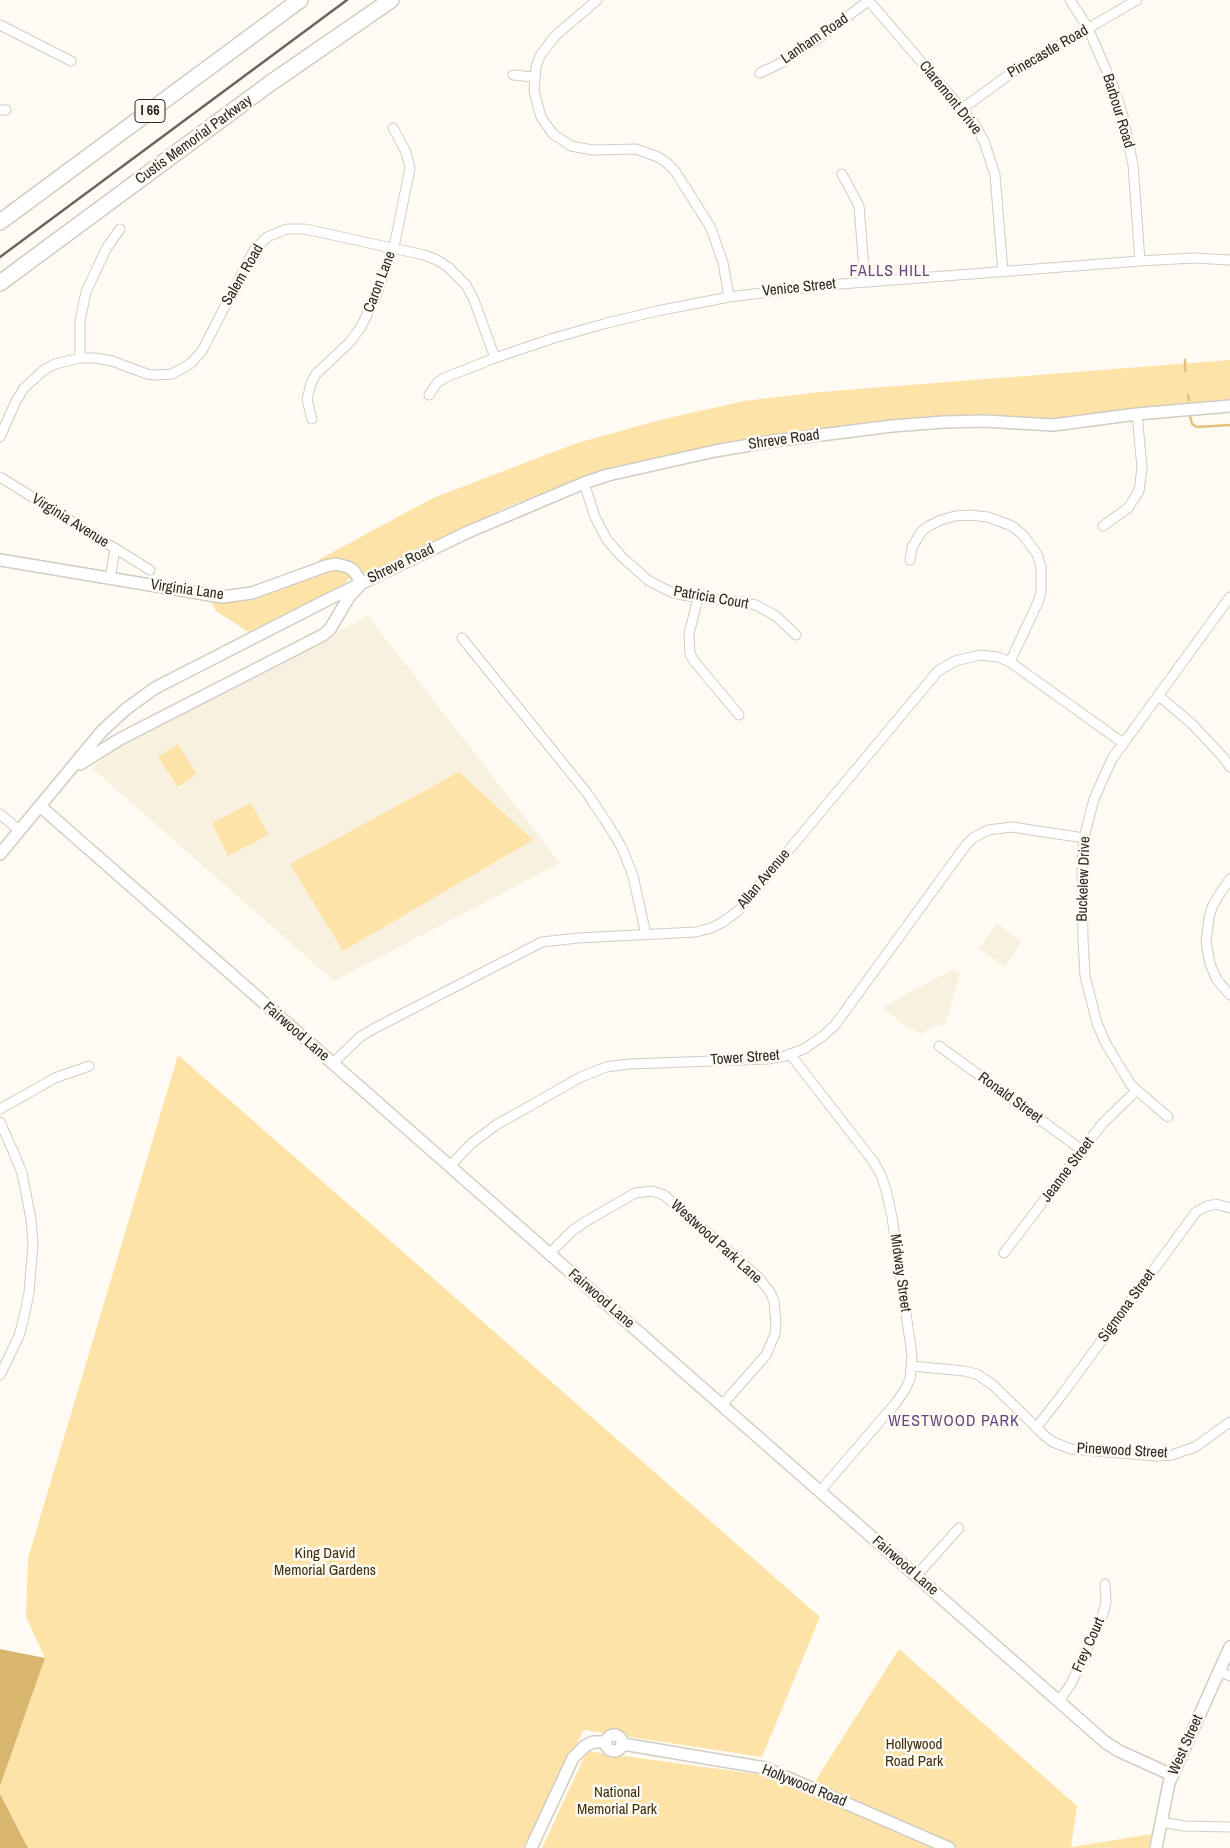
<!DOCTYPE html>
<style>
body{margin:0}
canvas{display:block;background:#fffbf3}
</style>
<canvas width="1230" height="1848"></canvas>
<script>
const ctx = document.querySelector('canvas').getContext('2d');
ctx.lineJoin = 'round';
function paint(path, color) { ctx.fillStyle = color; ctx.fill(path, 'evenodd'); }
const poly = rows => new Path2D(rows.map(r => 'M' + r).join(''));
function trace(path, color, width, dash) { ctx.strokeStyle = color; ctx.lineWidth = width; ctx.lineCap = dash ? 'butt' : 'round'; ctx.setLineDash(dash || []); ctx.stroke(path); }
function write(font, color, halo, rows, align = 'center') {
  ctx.font = font + ' "Archivo Narrow",sans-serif'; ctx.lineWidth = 5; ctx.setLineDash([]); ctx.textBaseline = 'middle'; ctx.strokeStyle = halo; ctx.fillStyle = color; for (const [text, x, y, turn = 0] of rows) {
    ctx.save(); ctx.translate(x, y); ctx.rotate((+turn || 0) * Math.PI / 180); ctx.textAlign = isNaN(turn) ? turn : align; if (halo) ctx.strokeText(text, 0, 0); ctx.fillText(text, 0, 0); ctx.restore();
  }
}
const built = poly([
 [368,616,560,863,334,981,92,768,113,750,135,736],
 [997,923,1022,942,1005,967,979,948],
 [953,969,960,974,945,1025,932,1026,922,1034,907,1027,882,1008]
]);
const green = poly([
 [1230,360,1230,401,1072,419,871,424,824,429,788,433,588,476,509,506,376,571,369,571,347,580,345,585,250,633,216,611,211,602,249,599,330,571,318,560,433,498,577,443,660,420,744,401,820,392],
 [178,744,197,774,178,787,158,757],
 [459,772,533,840,343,951,290,864],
 [251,803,269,835,228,856,212,823],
 [178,1055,820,1617,762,1757,584,1730,523,1848,28,1848,0,1794,0,1786,45,1658,26,1617,28,1558],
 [899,1649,1077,1806,1071,1847,1152,1834,1149,1848,958,1848,814,1783],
 [587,1751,770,1776,934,1848,542,1848]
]);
const forest = poly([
 [0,1649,45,1658,0,1786],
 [0,1794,28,1848,0,1848]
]);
const stream = poly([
 [1185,371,1185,360],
 [1188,395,1189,400],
 [1190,416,1192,424,1197,427,1230,425]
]);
const street = poly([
 [597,0,555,36,540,56,536,67,534,91,541,117,553,134,571,146,592,150,636,149,658,157,667,163,675,171,711,228,723,263,729,297],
 [868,0,962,109,975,125,984,141,995,175,1003,272],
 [1070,0,1088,28,1116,93,1123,116,1133,165,1140,261],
 [0,25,71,61],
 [760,73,783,62,819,38,868,1],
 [513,75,534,77],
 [962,109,1014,71,1137,0],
 [0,110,6,110],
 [842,174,859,206,865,282],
 [80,358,80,321,86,292,106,249,120,229],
 [429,395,437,383,444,378,495,358,554,338,607,323,657,311,729,297,828,285,1140,261,1193,258,1230,260],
 [312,419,307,400,311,383,316,374,350,342,361,327,377,294,395,242,410,168,406,152,393,128],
 [0,437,16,401,24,388,44,370,55,364,80,358,95,358,112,361,147,374,156,375,172,374,190,364,202,351,254,250,267,237,287,229,305,229,424,255,437,260,448,267,466,285,474,300,495,358],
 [0,477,150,570],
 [584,483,595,517,607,540,622,557,649,581,673,593,688,596,741,602,756,605,776,616,796,635],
 [1103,526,1128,508,1139,491,1142,468,1137,414],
 [910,560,912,547,922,531,929,526,941,520,955,516,969,515,988,517,1012,526,1023,535,1037,554,1041,567,1041,592,1038,602,1010,662],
 [110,579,115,549],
 [698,598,689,634,690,654,694,661,739,715],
 [462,638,587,793,609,826,622,848,633,876,646,935],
 [1159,696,1191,723,1223,757,1230,767],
 [0,814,20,831],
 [1230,879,1219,895,1212,907,1209,918,1206,942,1210,964,1217,980,1230,995],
 [939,1046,1082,1150],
 [790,1054,873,1161,881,1175,886,1190,892,1217,912,1355,910,1379,905,1390,895,1404,820,1491],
 [333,1063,360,1037,373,1029,542,942,578,938,696,932,711,928,723,922,738,911,938,671,955,661,980,655,998,657,1010,662,1123,743],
 [0,1109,55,1078,89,1066],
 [1168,1117,1131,1085,1105,1042,1097,1023,1085,976,1083,939,1082,860,1084,838,1094,799,1112,759,1230,597],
 [0,1122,13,1151,22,1173,31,1219,33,1244,29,1293,24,1317,19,1336,0,1375],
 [450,1166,472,1143,496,1125,581,1077,606,1067,629,1064,768,1059,785,1056,804,1049,823,1036,835,1025,966,845,973,838,988,830,1012,827,1084,838],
 [1004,1253,1102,1124,1136,1091],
 [549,1254,572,1231,585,1222,635,1193,652,1191,664,1195,758,1277,770,1292,774,1301,776,1324,775,1334,766,1355,722,1405],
 [912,1366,964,1371,977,1374,993,1385,1045,1436,1053,1442,1071,1449,1156,1456,1172,1455,1195,1447,1230,1422],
 [1036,1428,1061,1396,1196,1212,1207,1206,1216,1204,1230,1208],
 [916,1576,959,1528],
 [1219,1671,1230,1676],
 [1059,1701,1071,1684,1103,1614,1106,1602,1105,1584],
 [1161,1822,1184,1826,1230,1827]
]);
const secondary = poly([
 [0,560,222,597,252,593,326,566,336,564,348,567,353,570,362,583],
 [80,764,120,739,323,635,330,629,349,597,359,586],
 [40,806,1105,1742,1119,1751,1172,1775],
 [0,854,102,731,126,709,155,688,329,599,468,532,584,483,608,475,715,451,773,441,892,426,944,422,984,421,1053,425,1137,414,1230,406],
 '606 1743a8 8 0 1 1 16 0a8 8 0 1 1-16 0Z',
 [623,1744,765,1768,949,1848],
 [531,1848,573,1758,585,1746,593,1742,606,1742],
 [1156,1848,1169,1783,1230,1647]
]);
const highway = poly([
 [0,222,300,0],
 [0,283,272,82,391,0]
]);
const rail = poly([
 [0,257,347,0]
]);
const shields = [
 [150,111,30]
];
const shieldNames = [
 ["I 66",150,111]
];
const streetNames = [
 ["Lanham Road",815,39,-34],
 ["Pinecastle Road",1048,52,-30],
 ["Claremont Drive",950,98,51],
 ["Barbour Road",1118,111,73],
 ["Custis Memorial Parkway",194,140,-36],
 ["Salem Road",243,275,-60],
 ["Caron Lane",380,282,-69],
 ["Venice Street",799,288,-6],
 ["Shreve Road",784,440,-8],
 ["Virginia Avenue",70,521,32],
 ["Shreve Road",401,564,-26],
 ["Virginia Lane",187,590,8],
 ["Patricia Court",711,598,10],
 ["Allan Avenue",764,879,-50],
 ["Buckelew Drive",1084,879,-88],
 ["Fairwood Lane",296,1032,41],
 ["Tower Street",745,1058,-4],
 ["Ronald Street",1010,1098,36],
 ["Jeanne Street",1068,1170,-53],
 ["Westwood Park Lane",716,1242,42],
 ["Midway Street",900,1273,82],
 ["Fairwood Lane",601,1299,41],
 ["Sigmona Street",1127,1306,-54],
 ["Pinewood Street",1122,1451,3],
 ["Fairwood Lane",905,1566,41],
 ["Frey Court",1089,1645,-66],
 ["West Street",1186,1745,-66],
 ["Hollywood Road",804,1786,22]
];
const parkNames = [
 ["King David",325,1554],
 ["Memorial Gardens",325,1571],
 ["Hollywood",914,1745],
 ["Road Park",914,1762],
 ["National",617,1793],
 ["Memorial Park",617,1810]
];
const neighbourhoodNames = [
 ["FALLS HILL",890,272],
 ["WESTWOOD PARK",954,1422]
];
paint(built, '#f9f1e0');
paint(green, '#fee3a9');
paint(forest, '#d8b66e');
trace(stream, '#e3c178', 2.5);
trace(street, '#d1cdc3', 11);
trace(secondary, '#d1cdc3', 14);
trace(highway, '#d1cdc3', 18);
trace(street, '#fff', 9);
trace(secondary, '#fff', 11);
trace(highway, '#fff', 15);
trace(rail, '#686560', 2.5);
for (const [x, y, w] of shields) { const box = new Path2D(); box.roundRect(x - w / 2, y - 11.5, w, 23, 4); ctx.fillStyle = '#fffbf3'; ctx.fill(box); trace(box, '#2b2925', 1); }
write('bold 14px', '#2b2925', null, shieldNames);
write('15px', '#2b2925', '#fffbf3', streetNames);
write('15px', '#3d2f0e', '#fffbf3', parkNames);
ctx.letterSpacing = '1px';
write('16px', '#654581', '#fffbf3', neighbourhoodNames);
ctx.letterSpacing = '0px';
</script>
